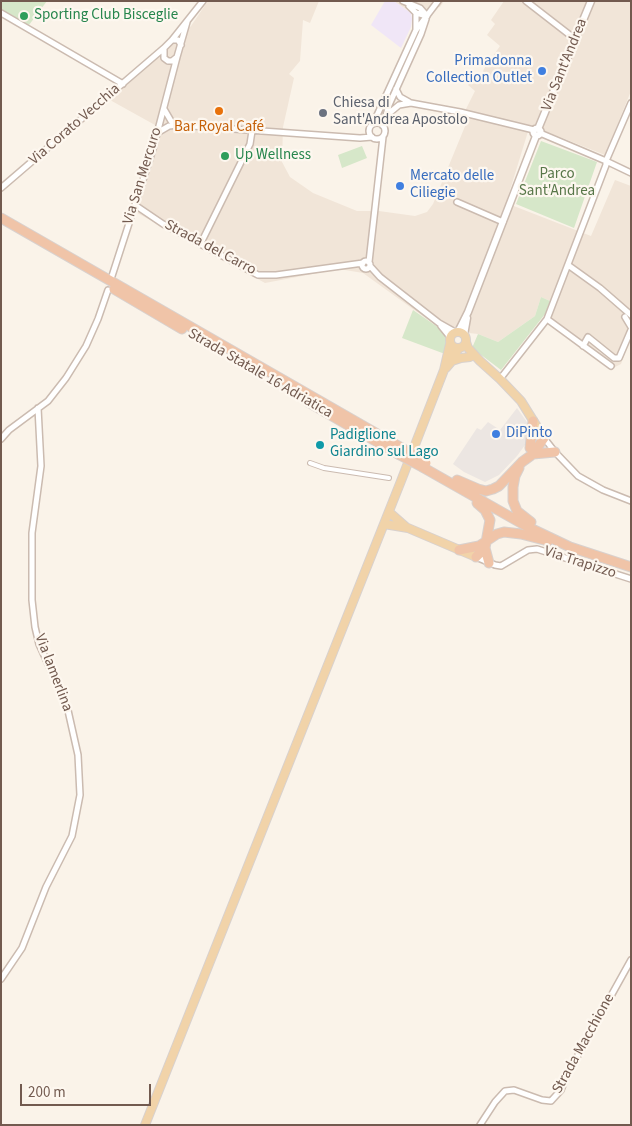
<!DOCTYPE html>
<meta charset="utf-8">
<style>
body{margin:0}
#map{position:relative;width:632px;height:1126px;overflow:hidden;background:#faf3e9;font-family:"Source Sans 3",sans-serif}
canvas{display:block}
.frame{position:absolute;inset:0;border:2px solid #725a4f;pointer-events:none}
.scale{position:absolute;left:20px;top:1084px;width:131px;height:22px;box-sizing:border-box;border:2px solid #725a4f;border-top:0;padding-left:6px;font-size:15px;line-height:18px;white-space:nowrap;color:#725a4f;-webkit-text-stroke:4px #fdf7ef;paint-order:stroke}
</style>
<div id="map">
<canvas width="632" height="1126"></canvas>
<div class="frame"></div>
<div class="scale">200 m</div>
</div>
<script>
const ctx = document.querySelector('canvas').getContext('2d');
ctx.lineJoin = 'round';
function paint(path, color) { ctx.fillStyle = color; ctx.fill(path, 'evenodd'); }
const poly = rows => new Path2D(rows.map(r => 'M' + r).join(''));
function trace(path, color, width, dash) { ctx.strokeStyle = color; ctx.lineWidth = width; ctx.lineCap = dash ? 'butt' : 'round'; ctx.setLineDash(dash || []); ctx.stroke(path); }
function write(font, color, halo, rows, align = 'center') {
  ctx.font = font + ' "Source Sans 3",sans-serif'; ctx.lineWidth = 4.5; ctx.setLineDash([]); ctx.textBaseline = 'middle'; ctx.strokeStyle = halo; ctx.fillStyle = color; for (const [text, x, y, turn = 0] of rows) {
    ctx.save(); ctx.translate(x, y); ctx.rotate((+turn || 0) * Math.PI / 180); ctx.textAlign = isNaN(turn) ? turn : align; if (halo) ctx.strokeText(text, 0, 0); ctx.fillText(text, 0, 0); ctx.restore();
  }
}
const residential = poly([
 [208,1,319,1,310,23,303,20,300,61,289,74,294,78,283,127,282,162,290,177,313,193,357,211,379,211,415,216,427,212,433,204,468,119,466,109,475,91,468,85,472,79,478,83,484,69,500,46,487,35,495,24,491,20,504,1,631,1,631,91,605,155,530,125,506,203,591,236,615,180,631,186,631,337,621,364,611,369,547,323,545,314,550,301,541,297,535,316,498,342,478,334,442,330,363,273,339,269,265,283,130,209,155,125,110,100,191,26],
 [393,1,444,1,440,7,411,12]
]);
const industrial = poly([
 [517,408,529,425,528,436,525,445,517,456,499,475,485,482,464,472,453,464,477,428,481,430,488,422,500,430]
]);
const education = poly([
 [385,1,394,1,411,13,412,19,411,27,401,48,371,25]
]);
const green = poly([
 [1,1,47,1,29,25,1,9],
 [541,141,597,162,574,228,516,204],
 [362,146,367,158,342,168,338,155],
 [541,297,550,301,545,314,501,370,472,348,478,334,498,342,535,316],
 [413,310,442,330,447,337,448,341,445,354,402,338]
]);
const pedestrian = poly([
 [310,463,324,468,389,478]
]);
const minor = poly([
 [403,1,420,8,427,16],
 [526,1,575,39],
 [409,6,416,13,427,16],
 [1,13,123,84],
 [416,30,416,13],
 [172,40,203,1],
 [181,45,178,40,172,40,164,48,164,58,168,61,172,61,177,57,187,22],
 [396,89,400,97,409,102],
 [164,109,171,121,177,125],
 [387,115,399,105,411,103,460,112,534,130],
 '369 131a8 8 0 1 1 16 0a8 8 0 1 1-16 0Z',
 [373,124,416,30,438,1],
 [383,126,389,105,421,34,426,19],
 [157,133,169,126,178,125,360,138,372,137],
 [540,133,606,161,631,173],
 [1,188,164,48],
 [457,202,503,222],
 [135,205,163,224,258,275,276,275,363,263],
 [201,243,250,144,252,131],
 '362 265a4 4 0 1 1 8 0a4 4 0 1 1-8 0Z',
 [369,262,383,137],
 [568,265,600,288,631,315],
 [370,266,380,277,439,323,455,332],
 [112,276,153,149,177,57],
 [625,317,631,327],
 [547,319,611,366],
 [441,326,450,337],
 [583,346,588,337,614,358,619,358,631,330],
 [500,379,547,319,606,165,606,161,631,103],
 [544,438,555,452,578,476,603,490,631,501],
 [1,439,9,430,48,401,66,378,86,346,98,319,108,290],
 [476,557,495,565,501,566,528,550,537,549,631,579],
 [1,979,22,948,46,887,72,836,80,795,78,755,67,706,39,644,35,627,32,600,32,533,41,466,38,408],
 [480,1125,495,1102,505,1091,514,1090,542,1100,551,1101,561,1090,567,1075,631,960]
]);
const tertiary = poly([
 '533.5 132a3.5 3.5 0 1 1 7 0a3.5 3.5 0 1 1-7 0Z',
 [538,129,591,1],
 [458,332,468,312,536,136],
 [464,335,467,318]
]);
const primary = poly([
 '450 340a8 8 0 1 1 16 0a8 8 0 1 1-16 0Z',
 [466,342,468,348,480,361,500,379,521,401,544,438],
 [452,361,461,358,470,357],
 [446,368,452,361,458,349],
 [389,512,406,527],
 [384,524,408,528,476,557],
 [145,1125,401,481,444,370,450,344]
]);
const trunk = poly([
 [1,218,400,447],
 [114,289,182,329],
 [308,402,398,454],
 [530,448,533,421],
 [533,454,555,452],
 [424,468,528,527,570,547,631,567],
 [519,468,515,476,513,487,513,501,517,511,531,522],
 [457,480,478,489,486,491,493,489,499,486,522,462,533,454,544,438],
 [477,503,485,510,490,520,485,548,489,563],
 [459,550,479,546,497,534,504,532,521,534,548,541],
 [476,557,485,548]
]);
const trunkBridge = poly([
 [400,447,426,463],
 [398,454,424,468]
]);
const markers = [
 [24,16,5,"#2e9e5b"],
 [542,71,5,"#3f7fe0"],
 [219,111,5,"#e8710a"],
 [323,113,5,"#6b7280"],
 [225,156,5,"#2e9e5b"],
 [400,186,5,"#3f7fe0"],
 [496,434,5,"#3f7fe0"],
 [320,445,5,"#0f9aa8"]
];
const leisureNames = [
 ["Sporting Club Bisceglie",34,16],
 ["Up Wellness",235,156]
];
const shopNames = [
 ["Primadonna",532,62,"right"],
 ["Collection Outlet",532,79,"right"],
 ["Mercato delle",410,177],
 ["Ciliegie",410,194],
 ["DiPinto",506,434]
];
const streetNames = [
 ["Via Sant'Andrea",565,65,-68],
 ["Via Corato Vecchia",75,125,-41],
 ["Via San Mercuro",143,176,-73],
 ["Strada del Carro",210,248,28],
 ["Strada Statale 16 Adriatica",260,374,30],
 ["Via Trapizzo",580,563,18],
 ["Via lamerlina",53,673,69],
 ["Strada Macchione",584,1044,-61]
];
const worshipNames = [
 ["Chiesa di",333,104],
 ["Sant'Andrea Apostolo",333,121]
];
const foodNames = [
 ["Bar Royal Café",219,128]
];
const parkNames = [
 ["Parco",557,175],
 ["Sant'Andrea",557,192]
];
const cultureNames = [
 ["Padiglione",330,436],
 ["Giardino sul Lago",330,453]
];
paint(residential, '#f1e5d8');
paint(industrial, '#ece6e2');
paint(education, '#f0e6f7');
paint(green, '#d6e7c9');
trace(pedestrian, '#cbbbb0', 6);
trace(minor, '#cbbbb0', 8);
trace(tertiary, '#cbbbb0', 9);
trace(primary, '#d8d1ce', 10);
trace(trunk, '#d8d1ce', 11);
trace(pedestrian, '#fff', 4);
trace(minor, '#fff', 5);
trace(tertiary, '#fff', 6);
trace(primary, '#f1d3a9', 8);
trace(trunk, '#f0c4a8', 9);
trace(trunkBridge, '#d8d1ce', 11, []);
trace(trunkBridge, '#f0c4a8', 9);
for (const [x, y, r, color] of markers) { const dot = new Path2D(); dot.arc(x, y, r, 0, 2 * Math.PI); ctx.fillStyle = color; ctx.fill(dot); trace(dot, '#fdf7ef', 2); }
write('15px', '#27864d', '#fdf7ef', leisureNames, 'left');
write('15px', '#366cbe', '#fdf7ef', shopNames, 'left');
write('15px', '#725a4f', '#fdf7ef', streetNames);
write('15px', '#5b616d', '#fdf7ef', worshipNames, 'left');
write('15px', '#c56008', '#fdf7ef', foodNames);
write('15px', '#587749', '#fdf7ef', parkNames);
write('15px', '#0d838f', '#fdf7ef', cultureNames, 'left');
</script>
